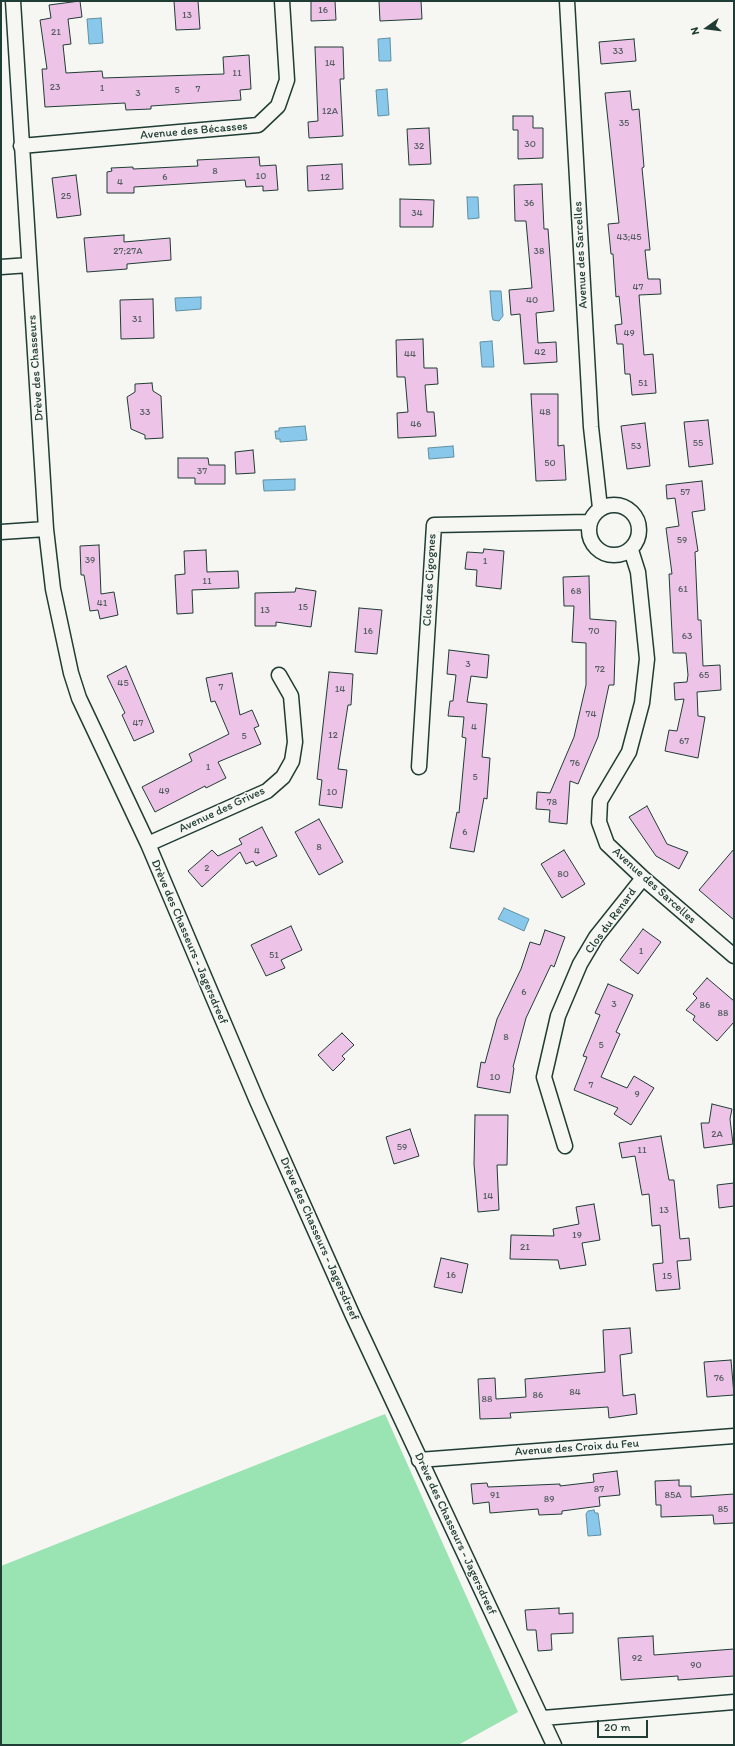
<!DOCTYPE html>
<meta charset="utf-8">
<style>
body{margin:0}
#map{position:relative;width:735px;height:1746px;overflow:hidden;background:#f6f6f2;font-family:Itim,sans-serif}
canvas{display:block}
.frame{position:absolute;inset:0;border:2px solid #1f3d34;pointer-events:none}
.north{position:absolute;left:687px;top:8px;width:40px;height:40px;-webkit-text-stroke:3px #f6f6f2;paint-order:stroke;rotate:256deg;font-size:11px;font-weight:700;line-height:16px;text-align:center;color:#1f3d34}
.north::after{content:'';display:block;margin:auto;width:14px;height:18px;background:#1f3d34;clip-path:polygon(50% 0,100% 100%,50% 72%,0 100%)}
.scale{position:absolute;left:597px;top:1720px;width:51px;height:18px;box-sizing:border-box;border:2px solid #1f3d34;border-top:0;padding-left:5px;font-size:12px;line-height:14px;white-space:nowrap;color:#1f3d34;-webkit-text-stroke:3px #f6f6f2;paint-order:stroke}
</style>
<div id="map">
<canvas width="735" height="1746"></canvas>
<div class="frame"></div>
<div class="north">N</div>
<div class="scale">20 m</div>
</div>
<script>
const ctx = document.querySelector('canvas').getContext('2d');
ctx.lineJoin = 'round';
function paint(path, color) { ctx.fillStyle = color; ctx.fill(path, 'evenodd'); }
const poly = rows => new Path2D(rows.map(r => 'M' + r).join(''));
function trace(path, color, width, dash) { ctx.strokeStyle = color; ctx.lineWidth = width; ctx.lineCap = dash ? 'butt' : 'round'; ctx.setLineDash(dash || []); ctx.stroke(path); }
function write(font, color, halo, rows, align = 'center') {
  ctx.font = font + ' Itim,sans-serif'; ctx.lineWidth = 3; ctx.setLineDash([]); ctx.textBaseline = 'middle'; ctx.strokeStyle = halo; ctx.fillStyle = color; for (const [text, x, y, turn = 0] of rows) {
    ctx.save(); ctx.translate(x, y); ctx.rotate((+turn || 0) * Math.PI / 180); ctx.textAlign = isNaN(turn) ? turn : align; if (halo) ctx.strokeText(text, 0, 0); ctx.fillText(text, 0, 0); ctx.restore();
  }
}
const green = poly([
 [385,1414,518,1712,458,1745,1,1745,1,1566]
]);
const water = poly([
 [101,18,103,43,89,44,87,19,101,18],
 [390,38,391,61,379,61,378,39,390,38],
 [387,89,389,115,378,116,376,90,387,89],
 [467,197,478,197,479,218,468,219,467,197],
 [490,291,501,291,503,316,499,321,493,320,492,316,490,291],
 [201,297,201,309,176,311,175,298,201,297],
 [492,341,494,367,482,367,480,342,492,341],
 [305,426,307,440,280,442,280,439,276,439,275,431,279,431,279,428,305,426],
 [453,446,454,457,429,459,428,448,453,446],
 [295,479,295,490,264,491,263,480,295,479],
 [504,908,529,919,524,931,498,919,504,908],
 [594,1510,595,1513,598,1513,601,1535,588,1536,586,1514,588,1511,594,1510]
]);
const building = poly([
 [80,1,82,17,68,19,71,44,63,45,66,73,102,71,103,78,224,74,223,57,249,55,251,89,240,90,241,100,151,106,151,109,126,110,125,103,45,107,42,69,47,69,40,20,51,18,49,5,80,1],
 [174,1,198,1,200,29,176,30,174,1],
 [311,1,335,1,336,20,311,21,311,1],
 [379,1,421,1,422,19,380,21,379,1],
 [634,39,636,61,601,64,599,42,634,39],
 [315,47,343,47,344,79,340,79,343,136,309,138,308,122,318,121,315,47],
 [630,91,632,110,639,109,644,167,642,168,650,250,645,250,648,279,660,279,661,294,639,295,644,355,653,354,656,393,632,395,630,374,625,374,623,344,617,344,615,325,622,324,619,296,616,297,613,254,611,254,608,224,619,223,605,93,630,91],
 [513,116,533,116,533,128,543,128,543,158,518,159,518,130,513,130,513,116],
 [429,128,431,164,409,165,407,129,429,128],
 [259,157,260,166,276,165,278,190,263,191,263,186,246,187,245,180,134,187,134,193,107,193,107,172,112,171,111,168,133,167,133,169,198,166,197,160,259,157],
 [342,164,343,189,308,191,307,166,342,164],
 [76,175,81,215,57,218,52,178,76,175],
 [542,184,544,229,548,229,554,311,536,313,538,343,556,342,557,362,524,364,520,314,511,315,509,290,532,288,526,221,515,221,514,185,542,184],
 [400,199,434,200,433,227,400,227,400,199],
 [124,235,124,242,170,238,171,260,127,264,127,269,87,272,84,238,124,235],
 [153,299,154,338,121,339,120,300,153,299],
 [423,339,424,368,437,368,438,384,425,385,427,412,434,412,436,436,398,438,397,413,408,412,405,377,397,377,396,340,423,339],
 [152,383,153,391,161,396,163,438,145,439,145,435,131,429,127,397,135,392,135,384,152,383],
 [531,394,558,394,558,446,564,445,566,480,536,481,531,394],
 [708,420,713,464,689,467,684,422,708,420],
 [645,423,650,466,627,469,621,426,645,423],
 [253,450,255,473,236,474,235,452,253,450],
 [178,458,208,458,209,465,225,465,225,484,195,484,195,478,178,478,178,458],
 [702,481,705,510,692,512,698,551,695,552,698,620,701,620,703,666,720,665,721,690,697,692,698,716,705,717,698,758,665,751,669,730,677,731,684,699,675,700,674,683,687,682,688,675,686,653,673,653,669,574,672,574,666,528,679,526,675,498,667,499,666,485,702,481],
 [99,545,101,594,114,592,118,615,100,619,98,610,90,611,84,575,81,575,80,546,99,545],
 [484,549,504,551,501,589,476,586,477,570,465,569,467,552,483,553,484,549],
 [206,550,207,572,238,571,239,588,192,590,193,613,177,614,175,575,185,574,184,551,206,550],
 [589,576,590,619,616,621,614,685,609,685,598,737,578,784,570,781,567,824,549,822,550,810,536,809,537,792,550,793,574,737,586,685,586,643,572,642,574,606,564,606,563,577,589,576],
 [296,588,316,591,311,627,276,622,276,626,255,626,255,593,295,592,296,588],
 [359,608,382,610,377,654,355,652,359,608],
 [449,650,489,655,487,678,471,676,467,702,487,704,482,757,490,758,487,799,484,798,474,852,450,848,457,812,459,813,466,738,462,737,464,717,448,716,450,701,453,701,456,675,447,674,449,650],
 [126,666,154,732,134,741,122,715,125,713,107,676,126,666],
 [329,672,353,674,351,705,348,705,338,769,347,770,342,808,319,805,322,780,317,779,329,672],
 [232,673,240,715,252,710,259,726,254,728,261,744,218,762,226,778,206,788,205,786,155,812,142,787,192,761,189,754,229,734,215,701,211,702,206,678,232,673],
 [647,806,667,844,688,852,679,869,656,856,629,817,647,806],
 [319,819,343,862,319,875,295,832,319,819],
 [262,827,277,856,256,866,253,861,246,864,240,852,202,887,188,871,212,850,218,856,242,844,239,839,262,827],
 [734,849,734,920,699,890,734,849],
 [564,850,585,884,562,898,541,864,564,850],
 [291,926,302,950,281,960,285,968,266,976,251,945,291,926],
 [643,929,661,942,638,974,620,960,643,929],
 [545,930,565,937,554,967,551,965,526,1018,513,1067,514,1068,510,1093,477,1087,481,1062,485,1063,497,1019,521,969,530,942,540,945,545,930],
 [707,978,734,1001,734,1022,717,1041,693,1020,695,1016,686,1010,697,998,693,994,707,978],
 [608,984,633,995,616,1032,620,1034,601,1077,627,1088,634,1076,654,1088,631,1125,614,1114,618,1108,574,1090,587,1057,583,1056,600,1015,595,1013,608,984],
 [342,1033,354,1045,342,1056,345,1059,333,1071,318,1055,342,1033],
 [712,1104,732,1109,730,1119,733,1144,704,1148,701,1123,709,1123,712,1104],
 [475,1115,508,1115,507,1165,497,1165,499,1210,478,1212,474,1164,475,1115],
 [410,1129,419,1156,394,1164,386,1137,410,1129],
 [661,1136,669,1180,674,1180,680,1239,689,1238,691,1260,677,1261,680,1289,656,1291,653,1264,663,1263,660,1225,652,1226,649,1194,642,1195,635,1156,622,1158,619,1143,661,1136],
 [734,1183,734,1206,719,1208,717,1185,734,1183],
 [594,1204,600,1240,582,1243,586,1265,560,1269,558,1260,510,1259,511,1235,554,1236,553,1229,579,1224,576,1207,594,1204],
 [441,1258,468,1264,462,1293,434,1287,441,1258],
 [630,1328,632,1353,620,1355,623,1396,635,1394,637,1414,609,1418,608,1407,510,1413,511,1418,480,1419,478,1379,495,1378,496,1399,526,1397,525,1379,605,1372,603,1330,630,1328],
 [731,1360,734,1395,707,1397,704,1362,731,1360],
 [617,1471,620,1495,599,1497,600,1506,562,1511,562,1514,539,1515,538,1509,490,1513,489,1502,473,1504,471,1484,487,1483,488,1487,560,1484,560,1486,594,1482,593,1474,617,1471],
 [679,1480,679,1486,691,1486,691,1497,734,1494,734,1523,714,1524,713,1515,661,1517,661,1505,656,1505,655,1481,679,1480],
 [559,1608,559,1614,573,1613,573,1633,551,1634,552,1650,538,1651,536,1630,527,1630,525,1610,559,1608],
 [653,1636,654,1655,734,1649,734,1676,678,1680,678,1676,621,1680,618,1638,653,1636]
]);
const street = poly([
 [13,1,46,529,53,589,71,673,79,698,148,844,257,1101,353,1316,554,1745],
 [567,1,591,427,600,508],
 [21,146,258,125,278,106,287,80,282,1],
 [1,267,29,265],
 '589 530a25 25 0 1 1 50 0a25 25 0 1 1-50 0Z',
 [1,532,46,529],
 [631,550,638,572,647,659,642,703,629,752,600,801,599,822,607,844,643,878,734,956],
 [419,767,434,525,589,522],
 [148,844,267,791,283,777,292,761,295,742,291,696,279,675],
 [565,1146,544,1077,558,1016,580,964,596,937,643,878],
 [419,1460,734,1436],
 [543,1718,734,1702]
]);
const numberNames = [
 ["16",323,10],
 ["13",187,15],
 ["21",56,32],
 ["33",618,51],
 ["14",330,63],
 ["11",237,73],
 ["23",55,87],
 ["1",102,88],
 ["7",198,89],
 ["5",177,90],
 ["3",138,93],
 ["12A",330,111],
 ["35",624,123],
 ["30",530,144],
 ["32",419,146],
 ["8",215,171],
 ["10",261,176],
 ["6",165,177],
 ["12",325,177],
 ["4",120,182],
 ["25",66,196],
 ["36",529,203],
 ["34",417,213],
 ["43;45",629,237],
 ["27;27A",128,251],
 ["38",539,251],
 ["47",638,287],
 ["40",532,300],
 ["31",137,319],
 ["49",629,333],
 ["42",540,352],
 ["44",410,354],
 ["51",643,383],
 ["33",145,412],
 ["48",545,412],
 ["46",416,424],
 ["55",698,443],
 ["53",636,446],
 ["50",550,463],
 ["37",202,471],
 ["57",685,492],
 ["59",682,540],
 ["39",90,560],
 ["1",485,561],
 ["11",207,581],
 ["61",683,589],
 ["68",576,591],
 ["41",102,603],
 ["15",303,607],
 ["13",265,610],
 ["16",368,631],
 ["70",594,631],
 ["63",687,636],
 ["3",468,664],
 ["72",600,669],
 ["65",704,675],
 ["45",123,683],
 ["7",221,687],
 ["14",340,689],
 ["74",591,714],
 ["47",138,723],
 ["4",474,727],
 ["12",333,735],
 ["5",244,736],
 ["67",684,741],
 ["76",575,763],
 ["1",208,767],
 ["5",475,777],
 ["49",164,791],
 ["10",332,792],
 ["78",552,802],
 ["6",465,832],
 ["8",319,847],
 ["4",257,851],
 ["2",207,868],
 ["80",563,874],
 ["1",641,951],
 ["51",274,955],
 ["6",524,992],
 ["3",614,1004],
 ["86",705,1005],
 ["88",723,1013],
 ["8",506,1037],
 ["5",601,1045],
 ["10",495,1077],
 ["7",591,1085],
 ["9",637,1094],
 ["2A",717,1134],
 ["59",402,1147],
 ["11",642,1150],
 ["14",488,1196],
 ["13",664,1210],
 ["19",577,1235],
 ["21",525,1247],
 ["16",451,1275],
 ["15",667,1276],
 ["76",719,1378],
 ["84",575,1392],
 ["86",538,1395],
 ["88",487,1399],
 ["87",599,1489],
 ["91",495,1495],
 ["85A",673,1495],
 ["89",549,1499],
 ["85",723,1509],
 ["92",637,1658],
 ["90",696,1665]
];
const streetNames = [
 ["Avenue des Bécasses",194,131,-5],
 ["Avenue des Sarcelles",581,255,-93],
 ["Drève des Chasseurs",36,368,-94],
 ["Clos des Cigognes",430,580,-87],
 ["Avenue des Grives",222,810,-25],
 ["Avenue des Sarcelles",654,886,42],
 ["Clos du Renard",611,921,-54],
 ["Drève des Chasseurs - Jagersdreef",189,942,67],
 ["Drève des Chasseurs - Jagersdreef",319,1239,66],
 ["Avenue des Croix du Feu",577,1448,-4],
 ["Drève des Chasseurs - Jagersdreef",455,1534,65]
];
paint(green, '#9ae3b2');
paint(water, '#89c8ea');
trace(water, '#5f90a1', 1);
paint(building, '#eec3e8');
trace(building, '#1f3d34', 1);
trace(street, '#1f3d34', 17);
trace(street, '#f6f6f2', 14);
write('10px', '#535e61', null, numberNames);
write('12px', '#1f3d34', '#f6f6f2', streetNames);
</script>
